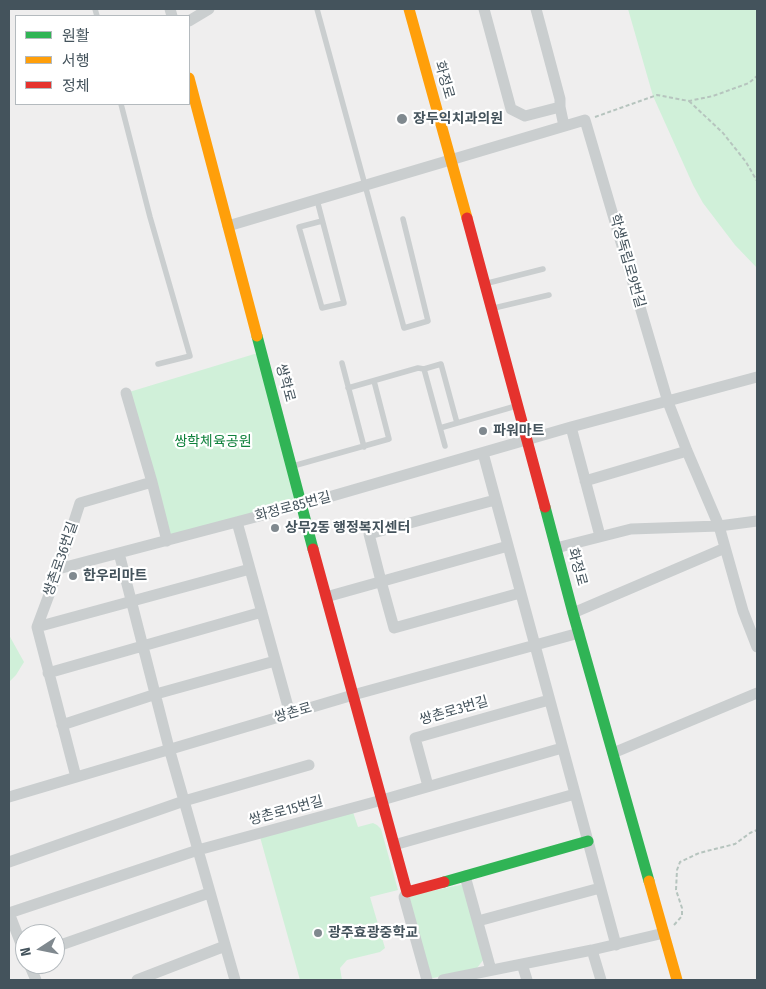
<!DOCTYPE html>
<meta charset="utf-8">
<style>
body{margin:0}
#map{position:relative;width:766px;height:989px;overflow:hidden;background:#efeeee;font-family:"Fira Sans Condensed","Noto Sans KR",sans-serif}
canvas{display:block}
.frame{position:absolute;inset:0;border:10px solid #44535c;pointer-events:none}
.legend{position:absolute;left:15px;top:15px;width:175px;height:90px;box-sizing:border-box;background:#fff;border:1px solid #b4babe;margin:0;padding:6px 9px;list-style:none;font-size:15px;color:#44535c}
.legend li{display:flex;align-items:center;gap:10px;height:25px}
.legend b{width:25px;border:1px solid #b4babe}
.north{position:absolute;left:15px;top:924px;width:50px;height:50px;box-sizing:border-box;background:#fff;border:1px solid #b4babe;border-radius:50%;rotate:259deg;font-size:14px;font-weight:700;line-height:20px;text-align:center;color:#44535c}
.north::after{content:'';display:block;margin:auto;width:18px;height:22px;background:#80898f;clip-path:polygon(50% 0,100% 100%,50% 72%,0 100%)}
</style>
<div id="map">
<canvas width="766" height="989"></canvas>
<div class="frame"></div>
<ul class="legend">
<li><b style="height:6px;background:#30b455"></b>원활</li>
<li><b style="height:6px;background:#ff9f0a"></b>서행</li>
<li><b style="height:6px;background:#e5322d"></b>정체</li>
</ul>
<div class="north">N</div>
</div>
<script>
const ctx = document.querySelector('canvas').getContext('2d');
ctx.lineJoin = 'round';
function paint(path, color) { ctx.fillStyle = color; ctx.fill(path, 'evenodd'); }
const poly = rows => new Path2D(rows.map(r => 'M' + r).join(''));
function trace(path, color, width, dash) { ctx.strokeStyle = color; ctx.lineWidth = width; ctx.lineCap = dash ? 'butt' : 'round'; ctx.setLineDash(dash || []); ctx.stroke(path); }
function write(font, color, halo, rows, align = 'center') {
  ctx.font = font + ' "Fira Sans Condensed","Noto Sans KR",sans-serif'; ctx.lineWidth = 4.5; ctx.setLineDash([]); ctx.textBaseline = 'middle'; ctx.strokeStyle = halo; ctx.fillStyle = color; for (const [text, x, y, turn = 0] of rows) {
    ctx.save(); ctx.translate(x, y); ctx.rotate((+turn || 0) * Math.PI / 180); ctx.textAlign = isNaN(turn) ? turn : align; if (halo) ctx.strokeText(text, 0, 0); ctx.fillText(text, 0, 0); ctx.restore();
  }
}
const green = poly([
 [628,9,757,9,757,268,735,245,703,203,693,185,653,96],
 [261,352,301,505,167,541,126,393],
 [9,635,24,662,16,675,9,682],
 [353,812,358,827,373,823,377,825,381,829,398,890,370,897,385,948,380,952,347,960,340,968,342,980,300,980,260,837],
 [465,884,484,959,477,968,429,979,407,896]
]);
const path = poly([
 [689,101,723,133,746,162,757,181],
 [595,117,657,95,689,101,713,96,749,83,757,76],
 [674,925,682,916,682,908,676,890,677,870,680,862,699,853,735,844,750,833,757,830]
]);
const lane = poly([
 [95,9,97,16],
 [317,9,404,328,428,321,403,219],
 [121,104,150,217,190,356,158,364],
 [317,200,344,303,322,308,299,227,322,221],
 [488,283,543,269],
 [494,308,549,295],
 [342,363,364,447],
 [348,388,418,368,424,369],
 [440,428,516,406],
 [445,446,424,369,441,364,457,423],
 [293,466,389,439,374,381]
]);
const street = poly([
 [170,9,172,16],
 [484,9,511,109,525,116,560,107],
 [536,9,560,99,560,107,564,126],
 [189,21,209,9],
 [228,226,585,120,668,402,687,451,719,526,743,611,757,647],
 [126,393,152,482,167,541],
 [571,427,600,536],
 [483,453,616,945],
 [585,481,687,451],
 [495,500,369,534,381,581,394,628,520,593],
 [237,522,290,714],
 [556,548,631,529,719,526,757,521],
 [119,553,169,748,235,980],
 [58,569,301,505,571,427,757,377],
 [326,597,508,546],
 [573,613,725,548],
 [37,627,250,569],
 [48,673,262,612],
 [62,725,156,694,275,661],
 [613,753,757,693],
 [76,777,37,627,59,568,80,503,152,482],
 [428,786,415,738,549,700],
 [9,797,353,695,579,633],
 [394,845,575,794],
 [9,862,184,801,309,765],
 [465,876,491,970],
 [407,892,404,897,427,980],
 [478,921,600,888],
 [55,947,209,893],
 [592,950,601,980],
 [25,954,9,913,198,850,382,800,562,748],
 [29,964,36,980],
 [522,964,527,980],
 [137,980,225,946],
 [443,980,592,950,664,933]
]);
const fast = poly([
 [257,336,313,549],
 [545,507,573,613,649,881],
 [444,882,588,841]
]);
const slow = poly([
 [409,9,467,218],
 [189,78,257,336],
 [649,881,677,980]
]);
const jam = poly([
 [467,218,545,507],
 [313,549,407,892,444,882]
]);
const markers = [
 [402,119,6,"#80898f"],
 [483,431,5,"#80898f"],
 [275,528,5,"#80898f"],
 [73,576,5,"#80898f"],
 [318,933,5,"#80898f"]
];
const streetNames = [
 ["화정로",444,80,74],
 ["학생독립로9번길",627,261,74],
 ["쌍학로",285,383,75],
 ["화정로85번길",293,507,-15],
 ["쌍촌로36번길",61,559,-71],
 ["화정로",577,567,75],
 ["쌍촌로3번길",454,711,-16],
 ["쌍촌로",293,713,-16],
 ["쌍촌로15번길",286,811,-15]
];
const poiNames = [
 ["장두익치과의원",413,119],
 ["파워마트",493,431],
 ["상무2동 행정복지센터",285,528],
 ["한우리마트",83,576],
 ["광주효광중학교",328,933]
];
const parkNames = [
 ["쌍학체육공원",213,442]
];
paint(green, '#d0f0d9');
trace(path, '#b6c4be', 2, [4, 2.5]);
trace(lane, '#cacecf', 5.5);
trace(street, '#cacecf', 11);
trace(fast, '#30b455', 11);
trace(slow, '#ff9f0a', 11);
trace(jam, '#e5322d', 11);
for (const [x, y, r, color] of markers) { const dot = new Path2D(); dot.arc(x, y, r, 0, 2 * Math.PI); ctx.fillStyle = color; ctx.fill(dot); trace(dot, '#fff', 2); }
write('14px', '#44535c', '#fff', streetNames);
write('bold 14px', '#44535c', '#fff', poiNames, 'left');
write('14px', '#10823d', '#fff', parkNames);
</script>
